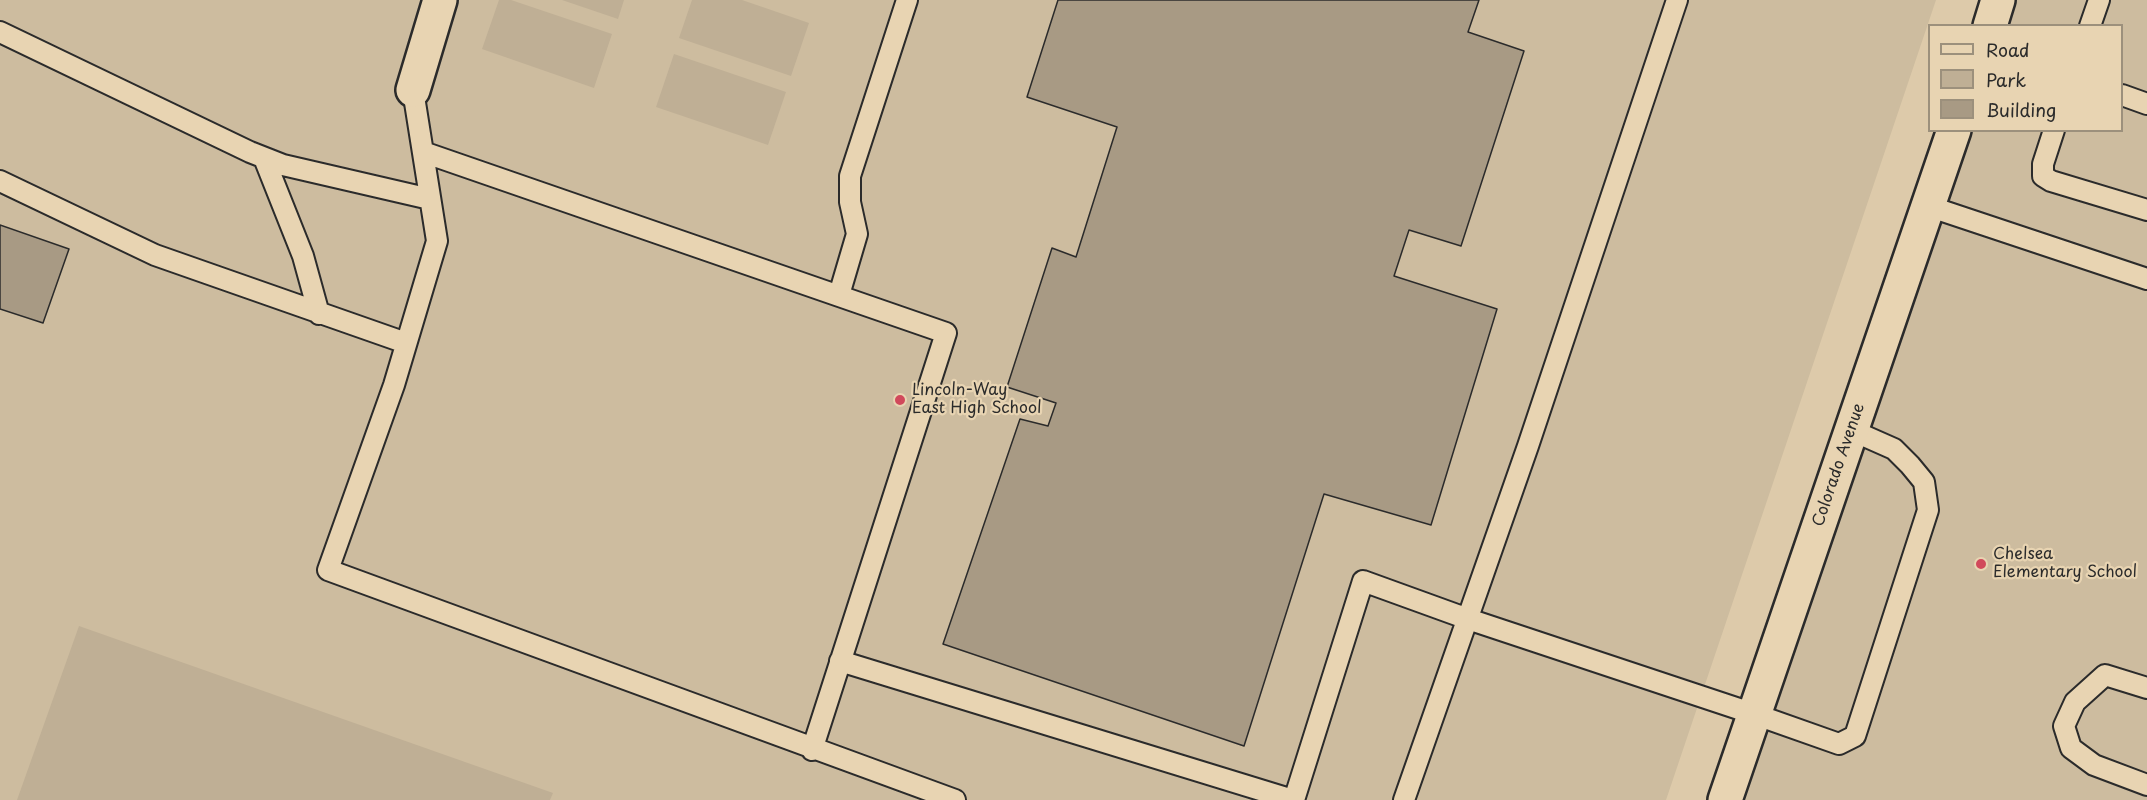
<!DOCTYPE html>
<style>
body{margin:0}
#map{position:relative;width:2147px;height:800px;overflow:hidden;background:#ddcaaa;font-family:"Playpen Sans",sans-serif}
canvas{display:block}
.legend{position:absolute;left:1928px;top:24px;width:195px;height:108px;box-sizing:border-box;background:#e8d4b2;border:2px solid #9c907c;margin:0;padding:8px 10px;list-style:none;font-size:18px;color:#2b2b2b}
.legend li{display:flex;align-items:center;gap:12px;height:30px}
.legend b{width:30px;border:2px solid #9c907c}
</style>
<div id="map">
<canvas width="2147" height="800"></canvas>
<ul class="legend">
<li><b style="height:8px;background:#e8d4b2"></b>Road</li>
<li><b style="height:16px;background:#bfaf95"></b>Park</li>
<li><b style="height:16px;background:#a89a84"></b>Building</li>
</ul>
</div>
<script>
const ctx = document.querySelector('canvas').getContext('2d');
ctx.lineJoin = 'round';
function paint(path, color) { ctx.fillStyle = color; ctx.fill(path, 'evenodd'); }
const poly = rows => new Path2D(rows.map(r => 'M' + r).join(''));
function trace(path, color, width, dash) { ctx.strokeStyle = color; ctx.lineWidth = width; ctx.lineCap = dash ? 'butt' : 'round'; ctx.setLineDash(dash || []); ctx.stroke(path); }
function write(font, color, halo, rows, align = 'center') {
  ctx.font = font + ' "Playpen Sans",sans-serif'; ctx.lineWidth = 4.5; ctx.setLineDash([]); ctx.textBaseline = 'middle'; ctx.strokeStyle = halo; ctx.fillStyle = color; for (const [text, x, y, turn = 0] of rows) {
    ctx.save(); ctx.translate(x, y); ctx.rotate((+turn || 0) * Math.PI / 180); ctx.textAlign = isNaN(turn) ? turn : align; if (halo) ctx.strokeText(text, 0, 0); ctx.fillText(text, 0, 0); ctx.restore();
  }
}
const built = poly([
 [0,0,1936,0,1666,800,0,800],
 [2011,0,2147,0,2147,800,1734,800,1965,131,2122,130,2122,26,2002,25]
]);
const green = poly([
 [499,0,511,0,612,34,594,88,482,49],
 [562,0,624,0,618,19],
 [692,0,742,0,809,23,791,76,679,38],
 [674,54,786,92,768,145,656,107],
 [79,626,553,793,550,800,17,800]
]);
const building = poly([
 [1058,0,1479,0,1468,32,1524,51,1461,246,1409,230,1394,276,1497,309,1431,525,1324,494,1244,746,943,644,1020,419,1048,426,1056,403,1007,387,1052,248,1076,257,1117,127,1027,97,1058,0],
 [0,225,69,249,43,323,0,309,0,225]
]);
const service = poly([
 [2090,26,2099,0],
 [0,32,250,152,283,165,430,199],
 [413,90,437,241,394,385,328,570,955,800],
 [2122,95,2147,104],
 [2054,130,2043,164,2043,176,2051,181,2147,210],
 [423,152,946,333,812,750],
 [264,158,303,256,319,314],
 [0,181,155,255,406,343],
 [1928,206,2147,279],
 [839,295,857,234,850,202,850,176,907,0],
 [840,661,1293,800],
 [2147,688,2105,675,2075,702,2064,726,2071,748,2094,765,2147,785],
 [1294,800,1363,581,1468,619,1754,714,1839,744,1855,736,1928,510,1924,482,1910,465,1894,449,1851,430],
 [1404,800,1528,446,1677,0]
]);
const minor = poly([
 [1990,26,1998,0],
 [413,90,440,0],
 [1725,800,1954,130]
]);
const markers = [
 [900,400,6,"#d1495b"],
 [1981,564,6,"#d1495b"]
];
const poiNames = [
 ["Lincoln-Way",912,391],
 ["East High School",912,409],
 ["Chelsea",1993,555],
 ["Elementary School",1993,573]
];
const streetNames = [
 ["Colorado Avenue",1839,465,-71]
];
paint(built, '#cdbc9f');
paint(green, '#bfaf95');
paint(building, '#a89a84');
trace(building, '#2b2b2b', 1.5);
trace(service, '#2b2b2b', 24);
trace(minor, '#2b2b2b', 38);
trace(service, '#e8d4b2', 20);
trace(minor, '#e8d4b2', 33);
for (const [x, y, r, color] of markers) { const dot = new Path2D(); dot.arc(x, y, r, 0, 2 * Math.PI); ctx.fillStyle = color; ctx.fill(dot); trace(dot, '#e8d4b2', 2); }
write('16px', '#2b2b2b', '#e8d4b2', poiNames, 'left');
write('16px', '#2b2b2b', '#e8d4b2', streetNames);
</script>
